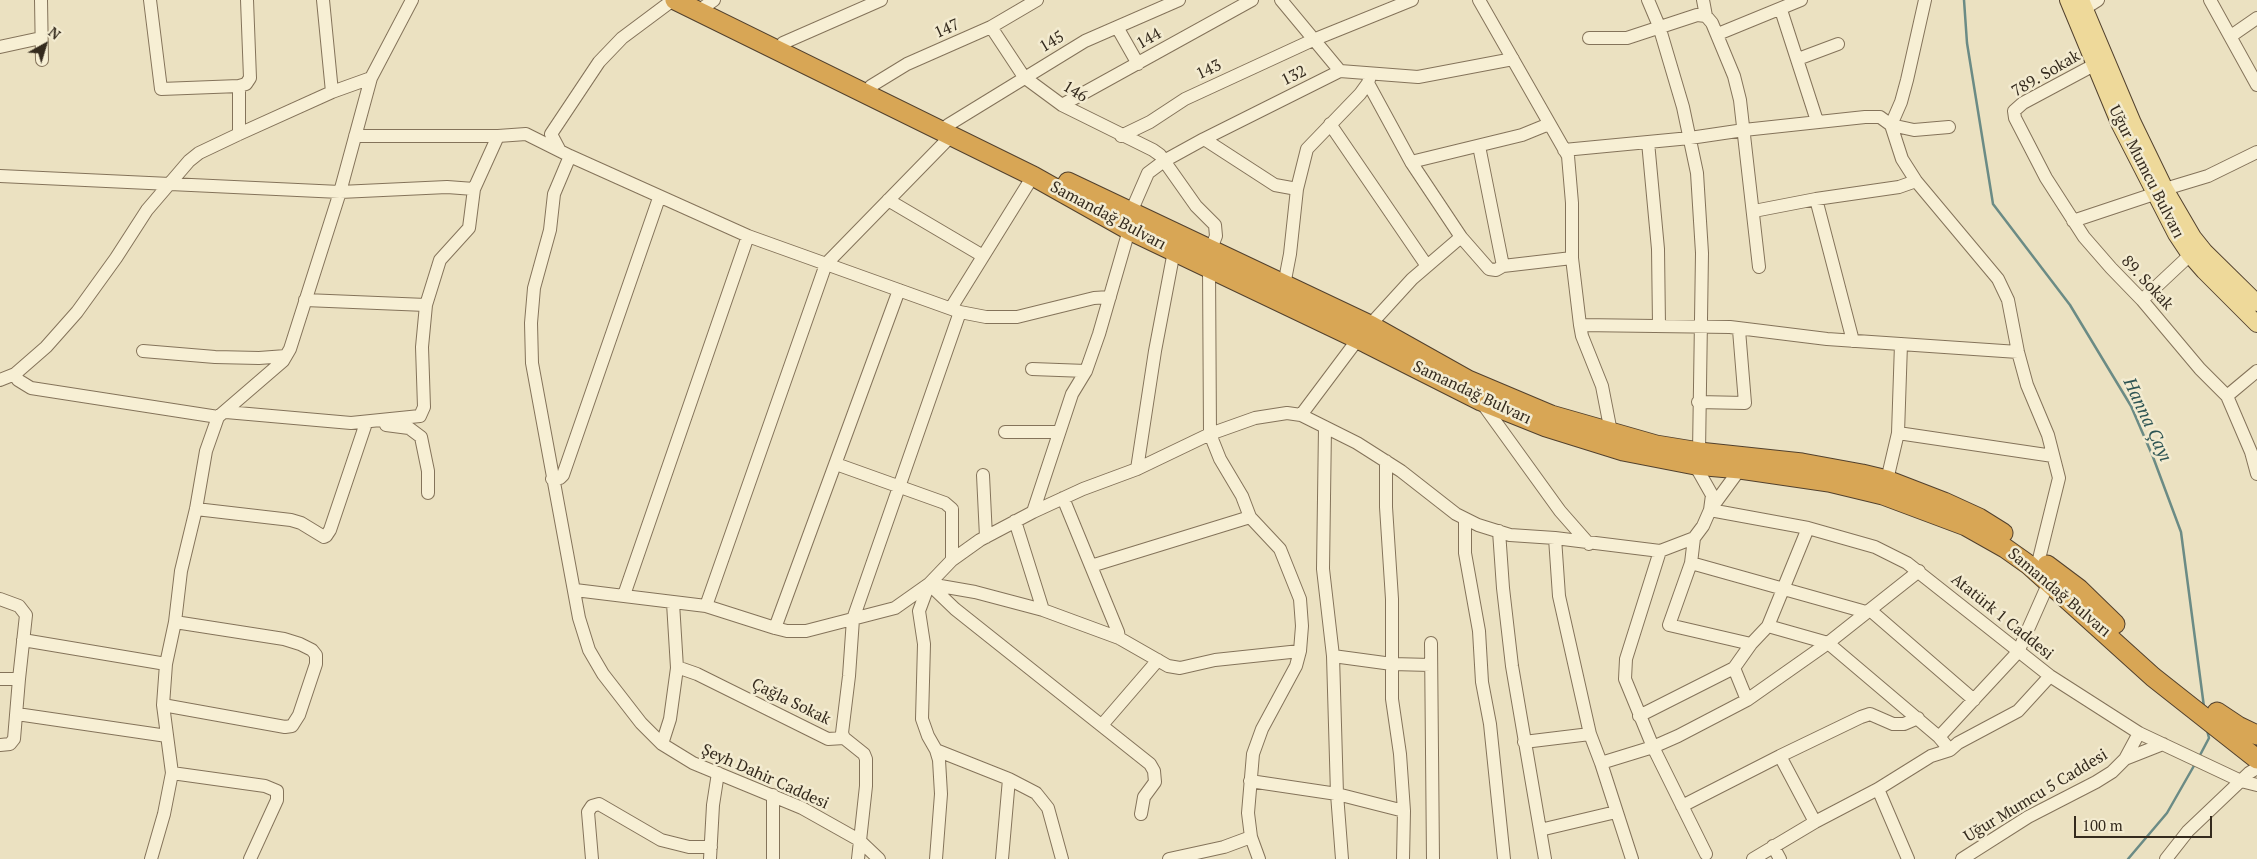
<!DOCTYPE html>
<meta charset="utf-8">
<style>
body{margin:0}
#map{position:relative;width:2257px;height:859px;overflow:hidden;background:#ebe1c1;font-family:"PT Serif",serif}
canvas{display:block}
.north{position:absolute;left:20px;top:20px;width:50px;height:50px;-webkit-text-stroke:4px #f3ebd0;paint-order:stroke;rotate:39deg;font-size:14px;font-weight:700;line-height:20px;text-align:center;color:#342a1d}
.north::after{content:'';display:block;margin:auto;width:18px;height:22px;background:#342a1d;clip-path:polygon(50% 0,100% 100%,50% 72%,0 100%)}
.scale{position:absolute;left:2074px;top:816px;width:138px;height:22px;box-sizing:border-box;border:2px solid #342a1d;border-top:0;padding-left:6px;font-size:15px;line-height:18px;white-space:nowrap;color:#342a1d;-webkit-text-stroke:4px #f3ebd0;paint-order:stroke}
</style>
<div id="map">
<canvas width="2257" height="859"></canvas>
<div class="north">N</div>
<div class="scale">100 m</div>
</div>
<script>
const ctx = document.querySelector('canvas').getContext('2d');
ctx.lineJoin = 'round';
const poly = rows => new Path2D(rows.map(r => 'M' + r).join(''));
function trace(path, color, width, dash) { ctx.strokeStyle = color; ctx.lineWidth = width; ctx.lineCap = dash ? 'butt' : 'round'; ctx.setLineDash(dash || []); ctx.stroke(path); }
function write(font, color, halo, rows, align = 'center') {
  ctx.font = font + ' "PT Serif",serif'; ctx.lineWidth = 5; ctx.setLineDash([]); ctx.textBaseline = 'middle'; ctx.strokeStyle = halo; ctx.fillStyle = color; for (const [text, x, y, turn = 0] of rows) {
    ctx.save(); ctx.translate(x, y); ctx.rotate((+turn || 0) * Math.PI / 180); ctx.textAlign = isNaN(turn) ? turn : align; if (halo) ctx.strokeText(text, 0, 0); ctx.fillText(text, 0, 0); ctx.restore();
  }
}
const stream = poly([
 [1964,0,1967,43,1993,204,2070,305,2131,406,2153,457,2181,532,2204,707],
 [2199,757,2209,738,2207,730],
 [2128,859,2167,813,2195,764]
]);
const minor = poly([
 [41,0,42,60],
 [150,0,161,89,239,86,246,84,250,78,247,0],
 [323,0,332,92],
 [1281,0,1340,71],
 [1479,0,1568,156,1572,203,1572,258,1580,325,1582,336,1602,386,1611,432],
 [1648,0,1659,26,1683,107,1697,173,1702,253,1699,452],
 [1703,0,1706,16],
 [1925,0,1907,80,1901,102,1891,125,1902,159,1916,181,1998,279,2008,300,2018,352,2027,385,2048,435,2059,478,2039,559],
 [2210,0,2257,85],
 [704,7,714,0],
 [2084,9,2098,0],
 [1781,10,1817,121],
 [991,27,1024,77,1062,105,1153,150,1160,155,1196,206,1215,225,1216,236,1210,251],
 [1117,27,1138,64],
 [1718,34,1801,0],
 [2231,36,2257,18],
 [1589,38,1627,38,1697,15,1706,16,1712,23,1734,76,1740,100,1759,267],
 [783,43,881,0],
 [0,47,41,38],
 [1798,59,1838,44],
 [2094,65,2023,103,2014,111,2015,118,2046,178,2084,237,2111,268,2142,300,2200,369,2227,396,2251,452,2257,474],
 [1368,83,1411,162,1461,237,1412,279,1370,325],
 [239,86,239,134],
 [871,86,907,64,991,27,1037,0],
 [1062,105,1252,0],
 [1330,124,1427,266],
 [948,125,1085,41,1179,0],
 [355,136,498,136,526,134,570,156,748,236,960,312,986,317,1017,317,1094,298,1110,297],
 [1121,136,1150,122,1185,99,1313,40,1412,0],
 [1204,139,1275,185,1297,189],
 [1648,142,1658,249,1659,325],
 [1479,146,1503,266,1572,258],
 [1564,150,1690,138,1744,130,1865,117,1880,117,1891,125,1914,130,1949,127],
 [560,151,551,134,599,62,622,38,673,0],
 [570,156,554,194,550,230,534,288,531,323,532,363,579,618,589,650,603,674,641,723,662,744,693,763,802,808,859,840,879,859],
 [1411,162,1522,135,1549,124],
 [0,176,340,192,447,187,474,189],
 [2165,189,2208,176,2257,152],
 [1816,199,1853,341],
 [888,200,983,256],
 [1754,211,1816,199,1899,187,1916,181],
 [1131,212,1148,173,1164,161,1204,139,1340,71,1418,77,1513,59],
 [2073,221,2154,194],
 [1461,237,1489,269,1496,270,1503,266],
 [1209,267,1210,434,1220,459,1242,496,1250,517,1280,549,1300,599,1302,626,1300,651,1296,666,1262,729,1253,754,1248,813,1251,837,1259,859],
 [1284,285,1290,254,1297,189,1307,149,1360,94,1368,83,1370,76],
 [305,300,426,305],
 [2142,300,2190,255],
 [951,308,1033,176],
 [1580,325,1730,327,1827,339,2018,352],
 [143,351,215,357,259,358,286,356],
 [1032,369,1086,371],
 [15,374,18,380,31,388,218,417],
 [0,380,15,374,46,347,77,312,116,258,147,210,189,161,199,153,239,134,332,92,371,78,412,0],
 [2227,396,2257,371],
 [1698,402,1745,403,1739,330],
 [1482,403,1560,511,1589,544],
 [226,412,351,423,420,416,424,407,422,347,426,305,440,260,469,228,474,189,498,136],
 [1301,415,1358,339],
 [386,425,409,428,421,437,428,471,428,493],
 [1325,427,1323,569,1333,656,1337,794,1342,859],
 [1005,432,1059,432],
 [1898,433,2053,456],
 [1386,461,1386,507,1392,599,1392,699,1400,754,1404,811,1403,859],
 [836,464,945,503,952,509,952,560],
 [1137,469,1155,351,1174,251],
 [1740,469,1710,510,1808,528,1875,547,1907,563,2050,676,2139,733,2241,781,2257,785],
 [983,475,986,537],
 [552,479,560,478,563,475,659,198],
 [1887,480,1898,433,1901,344],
 [1063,498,1118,632,1119,638],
 [196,509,291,520,301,523,324,537,326,536,330,530,366,423],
 [1033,512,1072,394,1086,371,1099,334,1129,230],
 [1465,519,1465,553,1479,631,1482,682,1490,724,1504,859],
 [1015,521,1043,610],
 [1499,531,1503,588,1512,666,1545,859],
 [1555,538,1559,596,1590,734,1601,763,1632,859],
 [1694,538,1691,563,1669,625,1751,644],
 [1660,551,1626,659,1625,679,1653,747,1706,854],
 [1691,563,1866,612],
 [1091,566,1250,517],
 [929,584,975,592,1043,610,1119,638,1168,666,1180,668,1215,660,1300,651],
 [929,584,955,609,1150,764,1154,771,1155,782,1144,797,1141,814],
 [929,584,919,611,924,644,922,719,928,736,936,750,939,760,941,794,936,859],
 [575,590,706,606,775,628,787,631,806,631,895,608,929,584,952,560,980,540,1033,512,1083,489,1137,469,1210,434,1255,418,1287,413,1301,415,1357,443,1401,471,1456,514,1478,525,1510,535,1555,538,1660,551,1694,538,1703,526,1710,510,1712,495,1695,465],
 [624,595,748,236],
 [0,599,19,606,26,615,19,679],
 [706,606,826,264,951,136],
 [1870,610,1974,700],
 [1768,626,1828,643,1939,737],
 [775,628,899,290],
 [23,640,166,664],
 [1431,643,1433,859],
 [1333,656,1392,664,1431,665],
 [677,667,697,674,828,739,844,738],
 [1734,668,1747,700],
 [0,679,19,679,14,739,10,744,0,745],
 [163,705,285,727,292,726,299,715,316,664,316,655,312,650,300,644,284,639,175,622],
 [17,714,167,736],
 [1639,716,1734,668,1751,644,1768,626,1808,528],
 [1102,725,1158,660],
 [1524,742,1590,734],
 [662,744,670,719,677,668,673,603],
 [936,750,1009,779,1036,793,1048,808,1062,859],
 [1950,750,1958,743,2018,711,2050,676],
 [1780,756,1815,822],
 [2125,759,2163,744],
 [1601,763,1653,747,1678,736,1747,700,1828,643,1919,571],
 [172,773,265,786,277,791,277,800,250,859],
 [1250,781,1337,794,1404,811],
 [1878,789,1908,859],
 [773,795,773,859],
 [1682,806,1780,756,1861,717,1870,714,1893,724,1904,724,1918,718],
 [1540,830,1616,812],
 [1773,846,1780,859],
 [151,859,164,814,172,773,163,705,166,664,175,622,181,571,196,509,206,451,218,417,283,361,290,349,340,192,371,78],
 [592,859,588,812,592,806,599,804,661,840,689,847,711,847],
 [710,859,713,805,718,773],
 [858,859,866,786,866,759,864,754,844,738,842,733,849,676,853,619,960,312],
 [1002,859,1009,779],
 [1169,859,1224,847,1251,837],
 [1753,859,1815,822,1878,789,1931,756,1950,750,1939,737,2018,652,2049,582],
 [1962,859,2028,817,2096,782,2112,772,2125,759,2139,733],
 [2166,859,2188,831,2249,773,2257,768]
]);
const major = poly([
 [2068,0,2120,125,2176,234,2190,255,2204,271,2257,324],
 [2081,0,2133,123,2165,189,2193,237,2205,252,2257,303]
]);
const highway = poly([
 [675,0,1033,176,1129,230,1366,343,1481,401,1546,427,1623,451,1695,465,1740,469,1829,482,1883,495,1966,526,2005,548,2029,565,2153,677,2257,759],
 [1068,182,1370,325,1468,380,1551,415,1656,445,1699,452,1802,463,1862,474,1887,480,1944,502,1979,518,2003,533],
 [2047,565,2079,589,2115,624],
 [2217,712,2238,726,2257,735]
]);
const streetNames = [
 ["147",947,29,-24],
 ["144",1149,39,-30],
 ["145",1052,42,-31],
 ["143",1209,70,-25],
 ["789. Sokak",2046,74,-30],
 ["132",1294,76,-26],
 ["146",1075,92,31],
 ["Uğur Mumcu Bulvarı",2146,172,63],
 ["Samandağ Bulvarı",1108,216,28],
 ["89. Sokak",2147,283,47],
 ["Samandağ Bulvarı",1472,393,25],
 ["Samandağ Bulvarı",2059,593,40],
 ["Atatürk 1 Caddesi",2002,617,39],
 ["Çağla Sokak",791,702,26],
 ["Şeyh Dahir Caddesi",765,777,24],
 ["Uğur Mumcu 5 Caddesi",2036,796,-31]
];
const waterNames = [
 ["Hanna Çayı",2147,420,65]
];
trace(stream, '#6b8b85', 2.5);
trace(minor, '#84735a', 14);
trace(major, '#52412e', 18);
trace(highway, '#52412e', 21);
trace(minor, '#f7efd4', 12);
trace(major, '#eed99a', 16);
trace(highway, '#d8a655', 19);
write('16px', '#342a1d', '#f3ebd0', streetNames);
write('italic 18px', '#2d5453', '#f3ebd0', waterNames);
</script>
